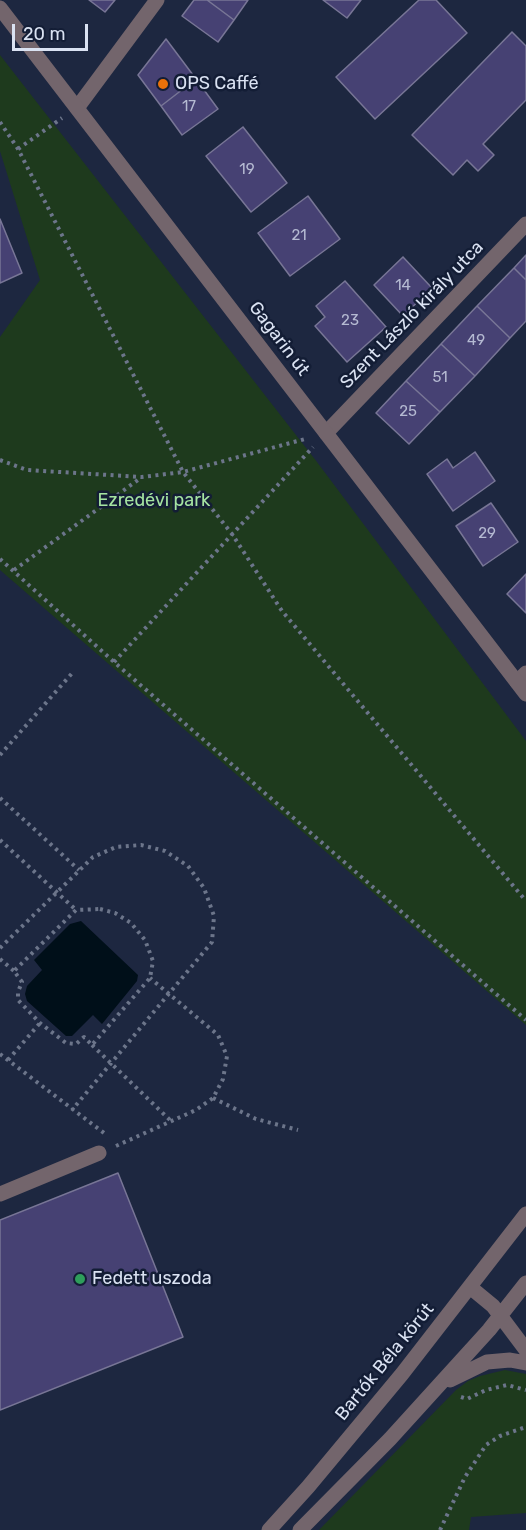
<!DOCTYPE html>
<meta charset="utf-8">
<style>
body{margin:0}
#map{position:relative;width:526px;height:1530px;overflow:hidden;background:#1d2740;font-family:Rubik,sans-serif}
canvas{display:block}
.scale{position:absolute;left:12px;top:24px;width:76px;height:27px;box-sizing:border-box;border:3px solid #dae2f2;border-top:0;padding-left:8px;font-size:18px;line-height:21px;white-space:nowrap;color:#dae2f2;-webkit-text-stroke:4px #131d35;paint-order:stroke}
</style>
<div id="map">
<canvas width="526" height="1530"></canvas>
<div class="scale">20 m</div>
</div>
<script>
const ctx = document.querySelector('canvas').getContext('2d');
ctx.lineJoin = 'round';
function paint(path, color) { ctx.fillStyle = color; ctx.fill(path, 'evenodd'); }
const poly = rows => new Path2D(rows.map(r => 'M' + r).join(''));
function trace(path, color, width, dash) { ctx.strokeStyle = color; ctx.lineWidth = width; ctx.lineCap = dash ? 'butt' : 'round'; ctx.setLineDash(dash || []); ctx.stroke(path); }
function write(font, color, halo, rows, align = 'center') {
  ctx.font = font + ' Rubik,sans-serif'; ctx.lineWidth = 5; ctx.setLineDash([]); ctx.textBaseline = 'middle'; ctx.strokeStyle = halo; ctx.fillStyle = color; for (const [text, x, y, turn = 0] of rows) {
    ctx.save(); ctx.translate(x, y); ctx.rotate((+turn || 0) * Math.PI / 180); ctx.textAlign = isNaN(turn) ? turn : align; if (halo) ctx.strokeText(text, 0, 0); ctx.fillText(text, 0, 0); ctx.restore();
  }
}
const green = poly([
 [0,55,317,462,526,741,526,1025,0,570,0,337,40,280,0,151],
 [505,1370,526,1374,526,1513,471,1517,469,1530,319,1530,456,1390,468,1381,480,1376]
]);
const water = poly([
 [81,921,138,975,137,981,102,1024,93,1015,72,1036,66,1036,27,1001,25,994,27,986,42,970,34,960,70,924]
]);
const building = poly([
 [89,0,115,0,105,12,89,0],
 [194,0,207,0,234,20,218,42,182,16,194,0],
 [207,0,248,0,234,20,207,0],
 [323,0,361,0,347,18,323,0],
 [419,0,436,0,467,33,375,119,336,77,419,0],
 [512,32,526,46,526,100,483,144,494,155,478,171,467,160,453,175,412,135,512,32],
 [166,39,196,79,161,106,138,75,166,39],
 [196,79,218,109,182,135,161,106,196,79],
 [243,127,287,183,251,212,206,156,243,127],
 [308,196,340,239,290,276,258,233,308,196],
 [0,219,22,273,0,283,0,219],
 [526,255,526,280,514,268,526,255],
 [403,257,432,288,403,316,374,285,403,257],
 [514,268,526,280,526,321,510,338,477,306,514,268],
 [345,281,386,327,347,362,315,326,325,317,316,306,345,281],
 [477,306,510,338,475,376,441,344,477,306],
 [441,344,475,376,440,412,406,381,441,344],
 [406,381,440,412,409,444,376,413,406,381],
 [475,452,495,481,453,511,427,474,447,459,453,468,475,452],
 [491,503,518,542,483,566,456,526,491,503],
 [526,574,526,613,507,594,526,574],
 [118,1173,183,1337,0,1410,0,1220,118,1173]
]);
const path = poly([
 [0,122,18,149,183,472,232,534,282,611,526,901],
 [18,149,62,118],
 [0,460,27,470,142,477,183,472,305,439],
 [0,559,114,662,526,1020],
 [14,570,142,477],
 [114,662,313,447],
 [0,755,74,671],
 [0,798,79,870],
 [0,840,76,910],
 [100,909,115,913,131,923,145,940,153,961,150,978,92,1045,84,1037,76,1044,66,1043,40,1023,18,1000,18,992,22,982,14,971,76,910,100,909],
 [0,948,93,857,116,847,141,845,165,851,188,866,204,888,214,916,212,942,72,1110],
 [0,959,14,971],
 [92,1045,172,1122],
 [0,1054,104,1133],
 [8,1060,40,1023],
 [213,1098,256,1119,298,1130],
 [116,1146,196,1110,213,1098,223,1079,227,1056,218,1035,150,978],
 [461,1397,467,1399,486,1390,507,1385,526,1390],
 [440,1530,465,1477,486,1445,500,1436,526,1427]
]);
const service = poly([
 [0,1194,99,1153]
]);
const minor = poly([
 [77,108,157,0],
 [326,433,526,224],
 [517,682,526,673]
]);
const tertiary = poly([
 [0,8,526,694],
 [470,1287,493,1306,526,1350],
 [450,1380,487,1362,510,1360,526,1363],
 [269,1530,308,1487,402,1374,526,1214],
 [300,1530,390,1439,489,1330,526,1283]
]);
const markers = [
 [163,84,6,"#e8710a"],
 [80,1279,6,"#2e9e5b"]
];
const numberNames = [
 ["17",189,107],
 ["19",247,170],
 ["21",299,236],
 ["14",403,286],
 ["23",350,321],
 ["49",476,341],
 ["51",440,378],
 ["25",408,412],
 ["29",487,534]
];
const poiNames = [
 ["OPS Caffé",175,84],
 ["Fedett uszoda",92,1279]
];
const streetNames = [
 ["Szent László király utca",412,315,-46],
 ["Gagarin út",279,339,53],
 ["Bartók Béla körút",385,1362,-51]
];
const parkNames = [
 ["Ezredévi park",154,501]
];
paint(green, '#1e3a1d');
paint(water, '#000f19');
paint(building, '#464173');
trace(building, '#787696', 1.5);
trace(path, '#6c758a', 4, [3, 4.5]);
trace(service, '#73656c', 15);
trace(minor, '#73656c', 15);
trace(tertiary, '#73656c', 15);
for (const [x, y, r, color] of markers) { const dot = new Path2D(); dot.arc(x, y, r, 0, 2 * Math.PI); ctx.fillStyle = color; ctx.fill(dot); trace(dot, '#131d35', 2); }
write('15px', '#b5bad2', null, numberNames);
write('18px', '#dae2f2', '#131d35', poiNames, 'left');
write('18px', '#dae2f2', '#131d35', streetNames);
write('18px', '#a5e4a1', '#131d35', parkNames);
</script>
